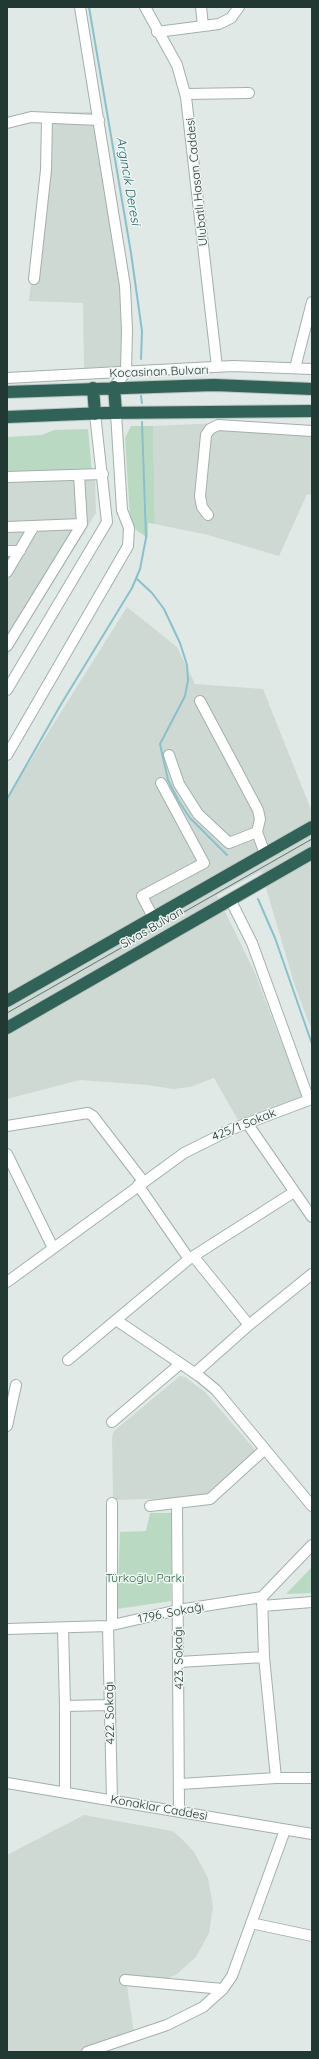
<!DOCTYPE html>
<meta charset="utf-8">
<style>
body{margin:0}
#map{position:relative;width:319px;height:2059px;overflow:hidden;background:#e0e9e5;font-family:Quicksand,sans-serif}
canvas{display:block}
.frame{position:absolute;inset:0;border:8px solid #223832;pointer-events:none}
</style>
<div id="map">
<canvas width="319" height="2059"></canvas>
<div class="frame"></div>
</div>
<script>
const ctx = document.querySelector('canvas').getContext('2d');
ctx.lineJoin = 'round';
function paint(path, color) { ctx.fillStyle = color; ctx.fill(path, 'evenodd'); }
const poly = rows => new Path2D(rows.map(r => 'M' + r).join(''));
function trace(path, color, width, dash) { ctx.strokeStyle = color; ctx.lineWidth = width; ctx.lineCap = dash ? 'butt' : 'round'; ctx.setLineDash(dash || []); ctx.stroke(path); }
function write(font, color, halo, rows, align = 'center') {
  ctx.font = font + ' Quicksand,sans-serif'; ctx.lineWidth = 3; ctx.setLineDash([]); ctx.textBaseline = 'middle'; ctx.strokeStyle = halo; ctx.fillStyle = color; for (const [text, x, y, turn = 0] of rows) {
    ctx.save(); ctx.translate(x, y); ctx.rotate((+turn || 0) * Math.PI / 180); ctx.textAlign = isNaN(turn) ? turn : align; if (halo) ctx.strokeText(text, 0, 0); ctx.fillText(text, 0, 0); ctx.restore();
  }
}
const built = poly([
 [44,112,97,112,114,206,126,366,84,368,83,303,29,301,42,171],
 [243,422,312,427,312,495,307,494,279,556,208,535,155,524,153,426],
 [95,478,96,513,7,657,7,480],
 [127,607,177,647,195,684,263,689,312,812,312,1031,295,986,261,871,217,895,255,973,302,1097,238,1120,214,1078,190,1087,173,1089,148,1085,80,1080,7,1099,7,798],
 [180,1376,185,1377,205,1392,257,1452,206,1497,113,1500,112,1437,114,1431],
 [84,1815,172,1831,180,1837,194,1852,208,1878,213,1907,209,1933,196,1957,177,1974,161,1982,144,1986,127,1986,135,2039,86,2052,7,2052,7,1855]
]);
const green = poly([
 [131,426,153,426,155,524,148,523,148,538,136,530,130,517,125,438],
 [88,429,92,473,7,476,7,437,42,435,54,430],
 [150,1513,172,1513,171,1601,117,1609,120,1532,146,1531],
 [312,1567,312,1593,286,1594]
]);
const stream = poly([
 [89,7,131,253,142,331,141,359],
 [141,396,142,403],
 [137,579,152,593,164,609,180,643,187,665,188,680,185,696,160,744,168,780,178,800,190,818,227,855],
 [7,799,60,706,132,588,140,569,146,538,142,422],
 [258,899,275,938,312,1044]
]);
const minor = poly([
 [80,7,125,286,127,330,126,372,114,387],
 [145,7,177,65,186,97,217,367],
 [201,7,203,26],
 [157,32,219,24,231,18,239,7],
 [186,94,249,93],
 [7,123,31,117,99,120],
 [34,279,46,170,47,118],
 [295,368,312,302],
 [7,378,233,366,312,369],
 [79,475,82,524],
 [7,477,103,474],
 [208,515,202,507,200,496,206,435,210,429,218,425,312,431],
 [7,527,82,524],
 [7,551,20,551],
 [7,572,34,526],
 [7,646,82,524],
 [7,690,107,522,95,414],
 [200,701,258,810,260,819,257,832],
 [7,755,128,546,129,528,122,510,116,413],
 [169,755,179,784,198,814,229,843,257,832,265,854],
 [153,917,142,896,204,863,161,783],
 [247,1123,312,1217],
 [7,1126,88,1113,93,1116,143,1181],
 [7,1154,53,1248],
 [138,1185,189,1259],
 [194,1257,249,1325],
 [7,1282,184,1153,232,1129,309,1100,252,943,230,899],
 [116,1320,199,1376,216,1390,312,1506],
 [68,1360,189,1259,294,1192],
 [195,1373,249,1325,312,1274],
 [112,1422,180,1364],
 [7,1426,16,1385],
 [177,1503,179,1812],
 [150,1506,210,1499,265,1449],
 [262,1597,264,1657,276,1778],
 [262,1606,312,1602],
 [112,1625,112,1503],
 [108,1626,112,1800],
 [63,1628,65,1706,65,1793],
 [7,1629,108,1626,178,1610,262,1597,312,1545],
 [179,1662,264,1657],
 [65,1706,110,1705],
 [7,1783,312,1834],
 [180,1784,276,1778,312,1778],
 [251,1923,312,1936],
 [125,1980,223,1989],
 [87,2052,167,2025,203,2007,223,1989,232,1976,285,1830]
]);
const highway = poly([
 [114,387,116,413],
 [93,388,95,414],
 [7,392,214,385,312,389],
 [7,417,105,413,312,411],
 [7,1001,312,827],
 [7,1028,312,853]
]);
const tram = poly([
 [7,1013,312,839]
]);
const streetNames = [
 ["Ulubatlı Hasan Caddesi",197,182,-96],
 ["Kocasinan Bulvarı",159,372,-2],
 ["Sivas Bulvarı",152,928,-30],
 ["425/1 Sokak",244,1125,-22],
 ["1796. Sokağı",171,1613,-11],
 ["423. Sokağı",179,1658,-91],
 ["422. Sokağı",110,1713,-91],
 ["Konaklar Caddesi",159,1808,10]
];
const parkNames = [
 ["Türkoğlu Parkı",145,1578]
];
const waterNames = [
 ["Argıncık Deresi",128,181,80]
];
paint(built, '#ced9d4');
paint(green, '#bad9c3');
trace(stream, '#8bc0cb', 2);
trace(minor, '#a3b0ac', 12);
trace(highway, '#bdc3c2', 14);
trace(minor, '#fff', 10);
trace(highway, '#306258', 12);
trace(tram, '#5c746e', 1);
write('12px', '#223832', '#f0f6f3', streetNames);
write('12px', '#2f6c47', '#f0f6f3', parkNames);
write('italic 13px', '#21616f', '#f0f6f3', waterNames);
</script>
